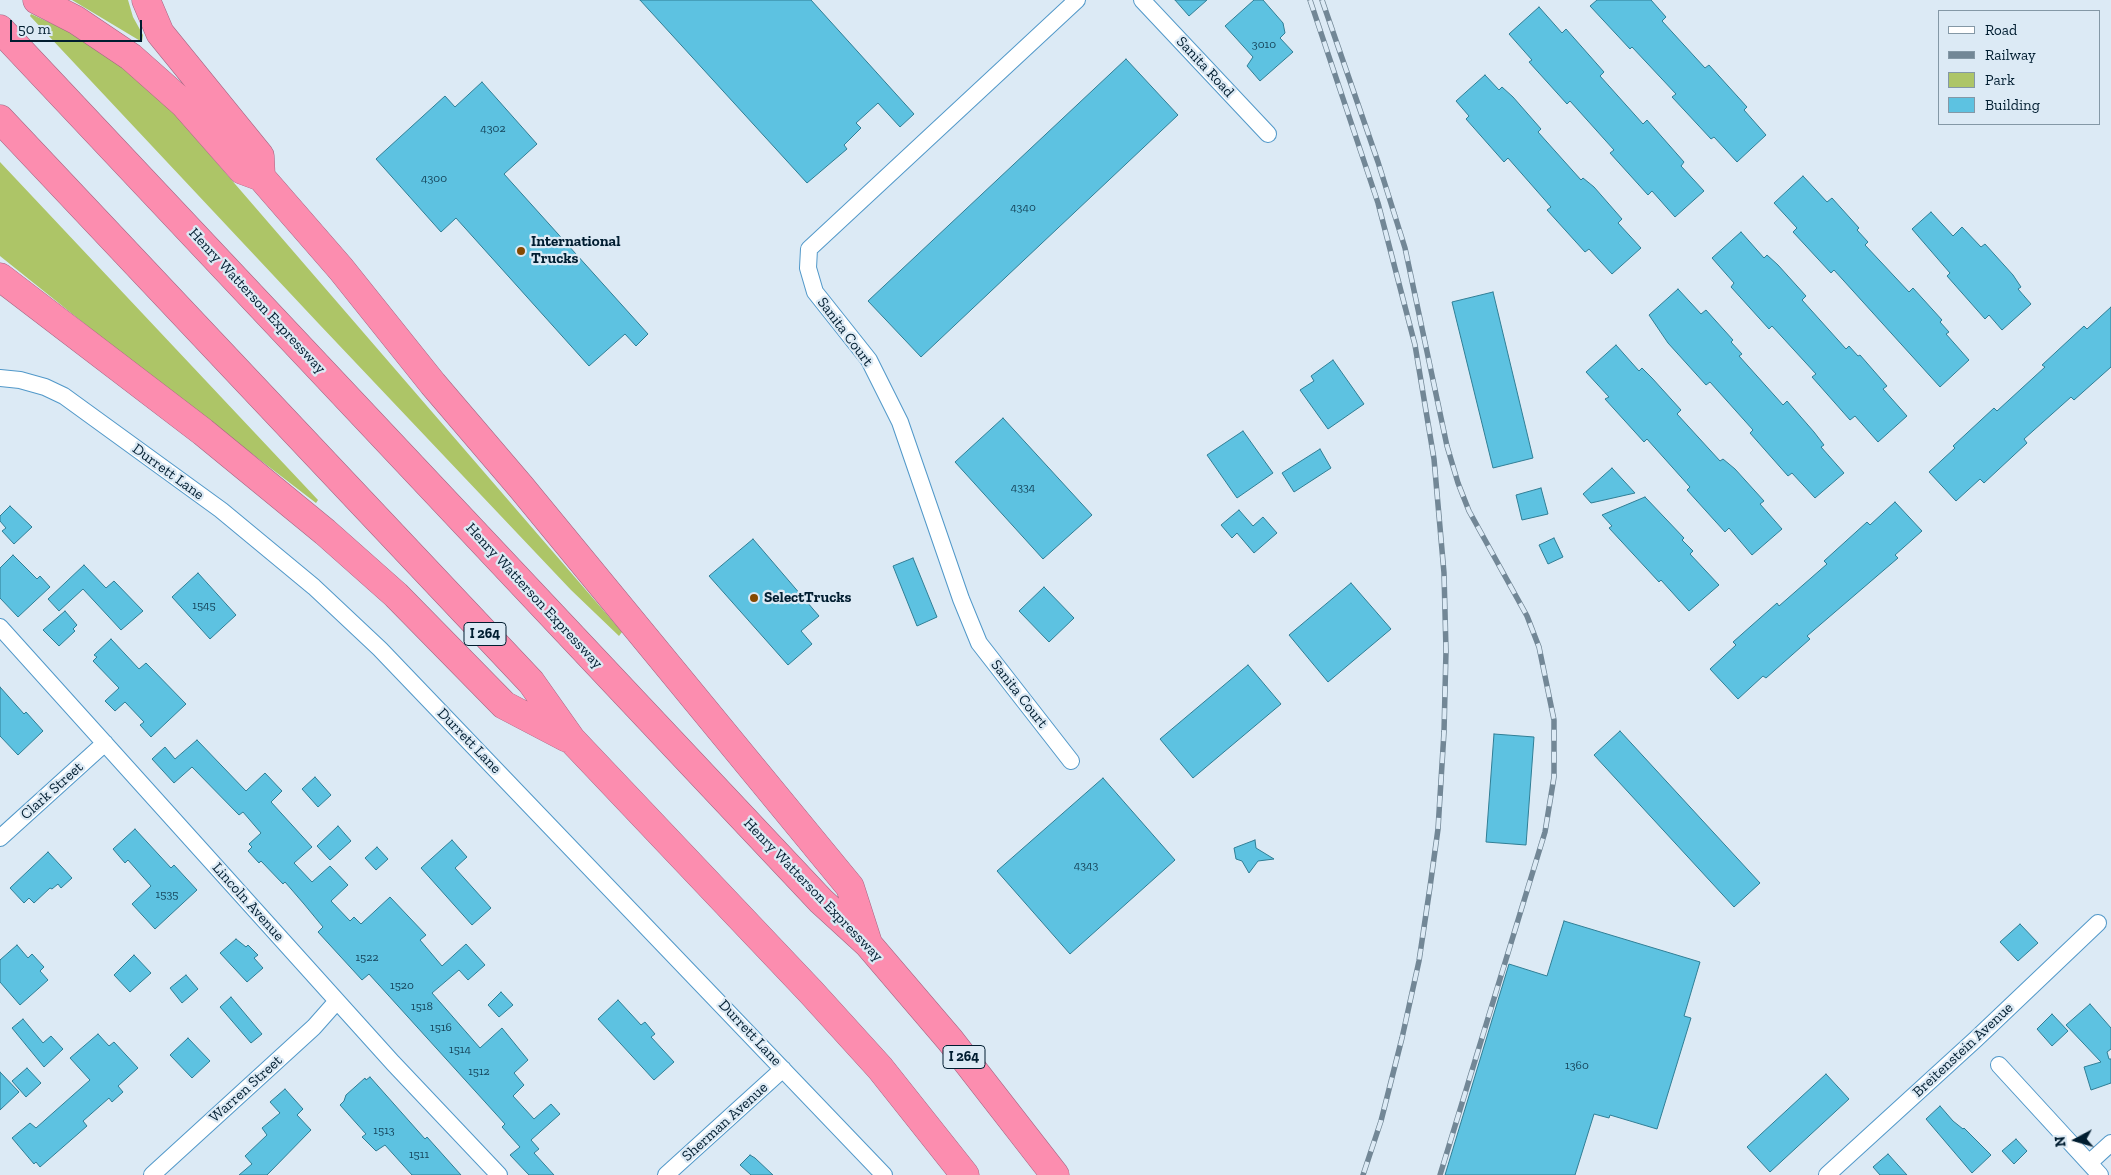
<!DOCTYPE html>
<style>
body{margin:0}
#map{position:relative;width:2111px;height:1175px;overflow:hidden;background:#dceaf5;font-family:"Zilla Slab",serif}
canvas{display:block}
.legend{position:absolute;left:1938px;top:10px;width:162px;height:115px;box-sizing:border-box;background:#dceaf5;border:1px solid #8498a6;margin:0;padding:6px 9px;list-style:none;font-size:15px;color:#001d30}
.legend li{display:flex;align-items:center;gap:10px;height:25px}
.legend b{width:25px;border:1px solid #8498a6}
.north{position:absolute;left:2051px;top:1115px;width:50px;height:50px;-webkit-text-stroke:4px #dceaf5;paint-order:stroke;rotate:264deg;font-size:14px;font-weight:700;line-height:20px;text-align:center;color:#001d30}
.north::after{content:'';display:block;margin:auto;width:18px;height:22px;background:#001d30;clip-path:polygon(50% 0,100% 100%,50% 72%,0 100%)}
.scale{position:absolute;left:10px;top:20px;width:132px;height:22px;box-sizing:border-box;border:2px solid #001d30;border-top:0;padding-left:6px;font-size:15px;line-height:18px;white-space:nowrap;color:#001d30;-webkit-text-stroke:4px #dceaf5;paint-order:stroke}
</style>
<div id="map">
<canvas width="2111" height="1175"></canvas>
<ul class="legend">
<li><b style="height:6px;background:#fff"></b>Road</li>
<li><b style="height:6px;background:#728796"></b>Railway</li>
<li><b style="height:14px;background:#adc567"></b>Park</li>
<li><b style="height:14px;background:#5dc2e1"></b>Building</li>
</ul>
<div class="north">N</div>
<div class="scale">50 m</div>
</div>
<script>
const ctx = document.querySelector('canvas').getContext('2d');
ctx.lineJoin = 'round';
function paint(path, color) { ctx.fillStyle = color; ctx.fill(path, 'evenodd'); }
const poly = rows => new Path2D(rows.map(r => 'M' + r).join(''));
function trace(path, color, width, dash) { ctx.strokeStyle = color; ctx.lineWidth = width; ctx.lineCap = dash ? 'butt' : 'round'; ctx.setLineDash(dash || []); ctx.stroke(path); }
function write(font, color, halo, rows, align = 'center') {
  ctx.font = font + ' "Zilla Slab",serif'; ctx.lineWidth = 4.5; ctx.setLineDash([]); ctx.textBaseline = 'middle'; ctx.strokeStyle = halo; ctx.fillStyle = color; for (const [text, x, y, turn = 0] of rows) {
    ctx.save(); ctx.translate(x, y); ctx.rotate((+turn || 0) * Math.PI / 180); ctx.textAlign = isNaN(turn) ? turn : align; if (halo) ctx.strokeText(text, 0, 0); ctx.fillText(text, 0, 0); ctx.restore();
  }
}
const green = poly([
 [72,0,128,0,133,17,143,35,142,42],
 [31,14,68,31,111,58,172,111,579,582,622,632,619,636,571,590,319,324,30,16],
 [0,162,318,500,316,503,251,453,216,429,0,256]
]);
const building = poly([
 [640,0,811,0,914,114,900,127,878,103,856,123,861,128,844,145,847,149,807,183,640,0],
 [1175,0,1207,0,1189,16,1175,0],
 [1254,0,1263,0,1283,23,1285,33,1280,38,1293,52,1260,81,1247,66,1253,57,1225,26,1254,0],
 [1597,0,1651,0,1666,17,1662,21,1705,68,1709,65,1747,107,1744,110,1766,135,1737,162,1714,137,1711,139,1672,97,1676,94,1632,47,1630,49,1590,6,1597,0],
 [1539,7,1562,33,1566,29,1604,72,1600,76,1643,124,1647,120,1684,162,1681,166,1704,191,1675,217,1652,191,1648,195,1610,153,1614,150,1570,101,1567,104,1529,62,1532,60,1509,34,1539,7],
 [1126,59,1178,115,921,357,868,301,1126,59],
 [1485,75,1499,90,1502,87,1513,97,1541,129,1538,132,1581,180,1583,178,1594,187,1622,219,1618,223,1641,248,1612,274,1589,249,1585,252,1547,210,1551,207,1508,158,1504,162,1466,119,1469,116,1456,101,1485,75],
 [482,82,537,144,504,174,648,334,636,346,625,334,589,366,456,218,441,232,376,159,445,96,455,107,482,82],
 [1803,176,1827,202,1832,198,1859,228,1857,230,1868,242,1865,245,1909,292,1913,288,1942,320,1940,322,1949,332,1946,334,1969,360,1940,387,1834,270,1831,273,1793,232,1797,228,1774,203,1803,176],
 [1931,212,1953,236,1962,227,1981,247,1985,244,2013,275,2021,287,2018,289,2031,304,2002,330,1989,315,1985,319,1947,276,1950,273,1912,229,1931,212],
 [1741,232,1764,258,1767,255,1778,265,1806,296,1802,300,1846,349,1849,346,1858,356,1860,355,1887,386,1883,389,1907,416,1878,442,1855,416,1850,420,1812,377,1816,374,1772,326,1769,329,1731,287,1734,283,1712,258,1741,232],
 [1678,289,1701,314,1706,310,1733,340,1731,342,1742,354,1739,356,1783,405,1787,401,1814,432,1824,445,1821,447,1844,473,1815,498,1792,473,1788,476,1750,433,1753,430,1710,382,1706,385,1668,343,1649,315,1678,289],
 [1493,292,1533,458,1493,468,1452,302,1493,292],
 [2111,307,2111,367,2074,400,2071,397,2024,439,2027,443,1984,483,1980,479,1956,501,1929,472,1955,448,1953,446,1994,408,1997,411,2045,367,2042,365,2084,326,2087,329,2111,307],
 [1616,345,1639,371,1642,368,1652,378,1681,410,1677,414,1720,461,1723,459,1735,469,1764,501,1760,504,1782,529,1752,555,1729,528,1725,532,1687,490,1690,487,1647,439,1644,442,1605,399,1609,397,1586,372,1616,345],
 [1333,360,1364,404,1328,429,1300,390,1314,381,1311,376,1333,360],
 [1003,418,1092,515,1043,559,955,462,1003,418],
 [1243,431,1273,473,1237,498,1207,455,1243,431],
 [1320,449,1331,468,1294,492,1282,473,1320,449],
 [1612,468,1635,493,1591,503,1583,494,1612,468],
 [1541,488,1548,514,1522,520,1516,495,1541,488],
 [1645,497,1684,538,1682,540,1693,551,1690,554,1719,585,1689,611,1661,580,1659,582,1609,528,1612,526,1602,515,1645,497],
 [1895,502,1922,531,1895,555,1898,558,1807,636,1810,639,1766,678,1763,676,1738,699,1710,669,1736,645,1733,642,1777,603,1779,606,1827,564,1824,561,1867,522,1870,525,1895,502],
 [10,506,32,527,14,544,2,531,6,528,0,521,0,516,10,506],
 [1239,510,1253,526,1263,517,1277,533,1254,553,1237,533,1232,538,1221,525,1239,510],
 [1554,538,1563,557,1548,564,1539,545,1554,538],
 [753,539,819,616,801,631,812,644,788,665,709,576,753,539],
 [13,555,37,579,40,576,50,587,18,617,0,598,0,568,13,555],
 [913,558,937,617,917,626,893,566,913,558],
 [84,565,106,588,114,581,143,611,121,630,83,589,59,611,48,599,84,565],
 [198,573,236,615,210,639,172,597,198,573],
 [1351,583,1391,629,1328,682,1289,635,1351,583],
 [1044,587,1074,618,1049,642,1019,611,1044,587],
 [65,611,77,625,73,629,75,631,59,646,43,630,65,611],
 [111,639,139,669,146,663,186,704,151,737,140,725,144,722,125,702,115,711,105,701,119,688,93,661,97,657,94,655,111,639],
 [1248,665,1281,704,1193,778,1160,739,1248,665],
 [0,687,24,714,26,712,43,731,18,755,0,736,0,687],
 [1620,731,1760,883,1734,907,1594,755,1620,731],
 [1494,734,1534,737,1526,845,1486,842,1494,734],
 [197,740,246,791,265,773,282,791,271,802,312,847,294,863,312,882,330,866,348,885,331,901,350,921,354,917,361,924,390,897,426,935,420,940,442,966,466,944,485,965,468,980,459,970,432,993,480,1048,502,1028,528,1060,514,1073,524,1085,513,1096,534,1119,551,1104,560,1114,531,1140,539,1149,534,1153,554,1175,529,1175,510,1155,520,1147,502,1127,505,1124,369,974,362,980,318,932,323,927,304,904,285,882,283,884,261,861,259,863,248,851,252,847,249,844,261,833,243,812,239,815,192,767,174,783,152,759,165,747,175,759,197,740],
 [315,777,331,795,318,807,302,789,315,777],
 [1103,778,1175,860,1070,954,997,871,1103,778],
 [338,826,351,841,330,860,317,846,338,826],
 [135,829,171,868,174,865,197,890,155,929,132,904,151,886,128,860,125,863,113,849,135,829],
 [452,840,467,857,455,868,491,908,472,925,421,868,452,840],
 [1255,840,1256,848,1274,859,1258,861,1249,873,1242,861,1236,859,1234,848,1255,840],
 [377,847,388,859,376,870,365,858,377,847],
 [48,852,72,878,61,888,58,884,52,889,50,888,34,903,29,898,24,903,10,888,48,852],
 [1564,921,1700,962,1684,1016,1691,1018,1657,1129,1610,1115,1609,1118,1594,1114,1575,1175,1445,1175,1509,964,1547,976,1564,921],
 [2020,924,2038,943,2018,961,2000,942,2020,924],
 [236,939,246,947,248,945,258,955,254,958,263,968,247,982,220,953,236,939],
 [17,945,28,958,32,954,44,967,40,971,48,980,20,1005,0,982,0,960,17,945],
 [134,955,151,973,130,992,114,975,134,955],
 [186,975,198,989,182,1003,170,988,186,975],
 [501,992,513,1005,499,1017,488,1005,501,992],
 [231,997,262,1034,251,1043,220,1007,231,997],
 [618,1000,641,1025,645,1022,655,1034,651,1037,674,1062,654,1080,598,1019,618,1000],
 [2090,1004,2111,1028,2111,1049,2107,1052,2109,1059,2111,1059,2111,1083,2091,1090,2084,1067,2101,1062,2066,1025,2090,1004],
 [2052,1014,2068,1031,2052,1046,2037,1029,2052,1014],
 [23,1019,43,1043,51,1036,63,1049,44,1067,12,1028,23,1019],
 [98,1034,109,1046,114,1042,138,1068,118,1086,123,1092,112,1102,109,1098,83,1121,87,1126,40,1167,36,1162,34,1164,12,1138,30,1123,36,1128,90,1080,70,1058,98,1034],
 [188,1038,210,1061,192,1078,170,1055,188,1038],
 [27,1068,41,1083,26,1097,12,1081,27,1068],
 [0,1072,19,1092,0,1110,0,1072],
 [1826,1074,1849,1099,1770,1172,1747,1147,1826,1074],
 [370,1077,425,1139,427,1137,461,1175,412,1175,385,1145,376,1151,362,1137,366,1134,340,1105,344,1101,346,1095,365,1078,366,1080,370,1077],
 [285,1089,303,1109,297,1115,311,1130,267,1175,239,1175,252,1164,245,1156,267,1135,262,1128,280,1113,270,1102,285,1089],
 [1940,1106,1953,1121,1963,1129,1964,1128,1991,1155,1972,1173,1926,1119,1940,1106],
 [2016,1139,2027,1151,2014,1164,2002,1151,2016,1139],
 [1888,1154,1907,1175,1880,1175,1873,1167,1888,1154],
 [750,1155,755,1158,773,1175,751,1175,740,1165,750,1155]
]);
const minor = poly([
 [1142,0,1268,134],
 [0,378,20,380,45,387,64,396,221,510,314,587,380,649,884,1175],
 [0,627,393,1063,499,1175],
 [1071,761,979,643,961,599,900,422,869,360,815,292,808,268,809,249,1077,0],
 [0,838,105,743],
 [1999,1065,2100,1175],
 [2089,1163,2111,1143],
 [152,1175,314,1027,337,1001],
 [666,1175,783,1069],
 [1827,1175,1976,1039,2098,923]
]);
const motorway = poly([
 [37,0,76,20,131,57,184,104,242,170,261,177,341,269,433,384,521,487,850,887,868,943],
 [146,0,160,33,260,156,261,177],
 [0,29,821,901,868,944,950,1040,1055,1175],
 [0,119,531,682,572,740,811,992,880,1068,965,1175],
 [0,277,203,432,325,532,396,595,504,705,567,738]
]);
const rail = poly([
 [1310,0,1378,203,1415,345,1434,459,1444,573,1446,651,1444,732,1438,829,1430,887,1419,961,1402,1038,1381,1121,1363,1175],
 [1322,0,1378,162,1405,248,1447,446,1458,483,1469,511,1527,616,1539,647,1554,720,1554,777,1545,832,1440,1175]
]);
const markers = [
 [521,251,5,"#854a02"],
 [754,598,5,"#854a02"]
];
const numberNames = [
 ["3010",1264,45],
 ["4302",493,129],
 ["4300",434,179],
 ["4340",1023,208],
 ["4334",1023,488],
 ["1545",204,606],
 ["4343",1086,866],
 ["1535",167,895],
 ["1522",367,958],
 ["1520",402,986],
 ["1518",422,1007],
 ["1516",441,1028],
 ["1514",460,1050],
 ["1360",1577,1066],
 ["1512",479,1072],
 ["1513",384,1131],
 ["1511",419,1155]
];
const shields = [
 [485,634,42],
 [964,1057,42]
];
const shieldNames = [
 ["I 264",485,634],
 ["I 264",964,1057]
];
const streetNames = [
 ["Sanita Road",1205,67,47],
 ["Henry Watterson Expressway",257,301,47],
 ["Sanita Court",845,332,53],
 ["Durrett Lane",168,472,36],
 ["Henry Watterson Expressway",534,596,47],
 ["Sanita Court",1019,694,52],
 ["Durrett Lane",469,741,46],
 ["Clark Street",52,791,-42],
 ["Henry Watterson Expressway",813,890,46],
 ["Lincoln Avenue",248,902,48],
 ["Durrett Lane",750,1033,47],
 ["Breitenstein Avenue",1963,1050,-43],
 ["Warren Street",246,1089,-42],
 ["Sherman Avenue",725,1122,-42]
];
const poiNames = [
 ["International",531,242],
 ["Trucks",531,259],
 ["SelectTrucks",764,598]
];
paint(green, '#adc567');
paint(building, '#5dc2e1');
trace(building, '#307e95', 1);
trace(minor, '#5198c9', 18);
trace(motorway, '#a46683', 29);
trace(minor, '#fff', 16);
trace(motorway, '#fc8daf', 28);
trace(rail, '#728796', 5.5);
trace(rail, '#dceaf5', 4, [11]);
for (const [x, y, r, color] of markers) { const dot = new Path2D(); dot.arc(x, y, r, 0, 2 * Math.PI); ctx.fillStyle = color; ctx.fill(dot); trace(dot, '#dceaf5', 2); }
write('12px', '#17465c', null, numberNames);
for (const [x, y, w] of shields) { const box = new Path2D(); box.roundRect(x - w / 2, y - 11.5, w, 23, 4); ctx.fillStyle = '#dceaf5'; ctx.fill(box); trace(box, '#001d30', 1); }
write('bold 14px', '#001d30', null, shieldNames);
write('15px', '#001d30', '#dceaf5', streetNames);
write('bold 15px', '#001d30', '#dceaf5', poiNames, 'left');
</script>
